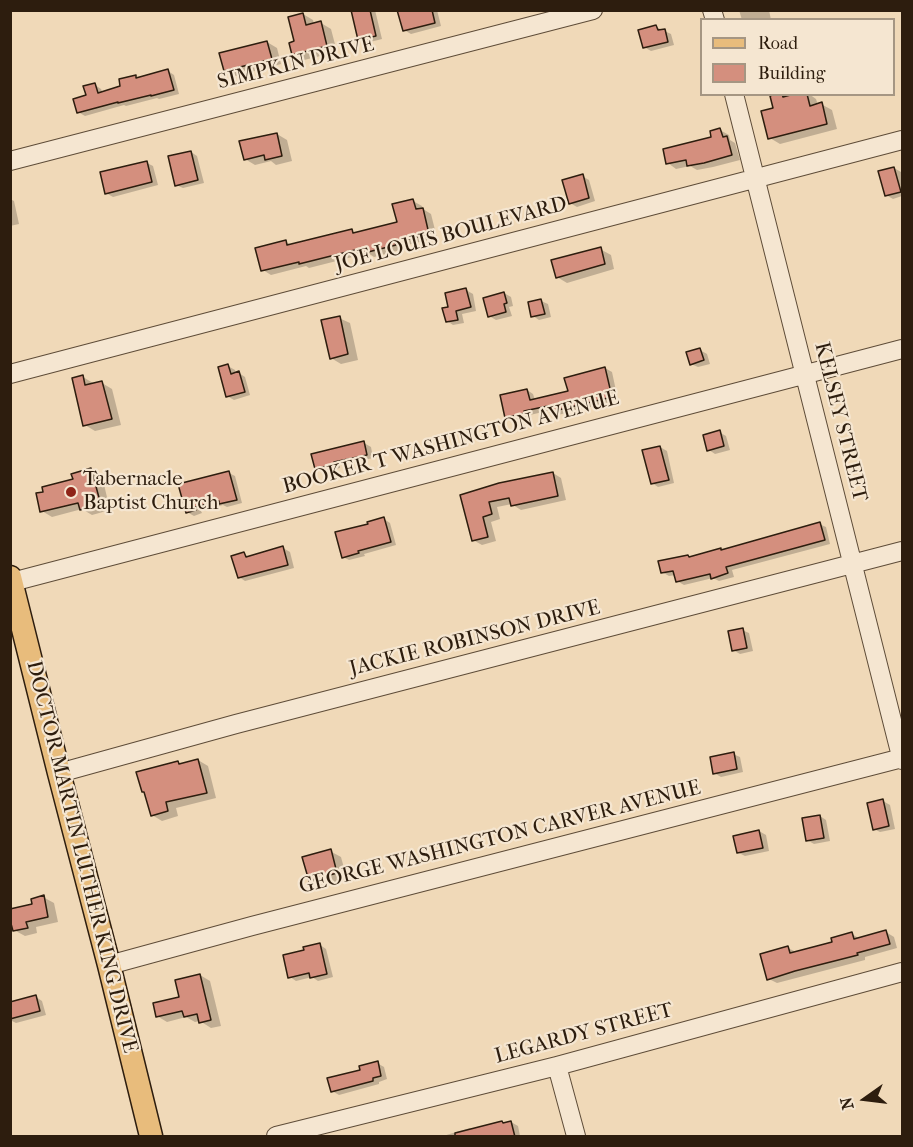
<!DOCTYPE html>
<style>
body{margin:0}
#map{position:relative;width:913px;height:1147px;overflow:hidden;background:#f0d9b8;font-family:"IM FELL French Canon",serif}
canvas{display:block}
.frame{position:absolute;inset:0;border:12px solid #2d1d0e;pointer-events:none}
.legend{position:absolute;left:700px;top:18px;width:195px;height:78px;box-sizing:border-box;background:#f5e6d1;border:2px solid #a59683;margin:0;padding:8px 10px;list-style:none;font-size:18px;color:#2d1d0e}
.legend li{display:flex;align-items:center;gap:12px;height:30px}
.legend b{width:30px;border:2px solid #a59683}
.north{position:absolute;left:835px;top:1069px;width:60px;height:60px;-webkit-text-stroke:4px #f5e6d1;paint-order:stroke;rotate:256deg;font-size:16px;font-weight:700;line-height:24px;text-align:center;color:#2d1d0e}
.north::after{content:'';display:block;margin:auto;width:21px;height:27px;background:#2d1d0e;clip-path:polygon(50% 0,100% 100%,50% 72%,0 100%)}
</style>
<div id="map">
<canvas width="913" height="1147"></canvas>
<div class="frame"></div>
<ul class="legend">
<li><b style="height:8px;background:#e8bc7c"></b>Road</li>
<li><b style="height:16px;background:#d48f7e"></b>Building</li>
</ul>
<div class="north">N</div>
</div>
<script>
const ctx = document.querySelector('canvas').getContext('2d');
ctx.lineJoin = 'round';
function paint(path, color) { ctx.fillStyle = color; ctx.fill(path, 'evenodd'); }
const poly = rows => new Path2D(rows.map(r => 'M' + r).join(''));
function trace(path, color, width, dash) { ctx.strokeStyle = color; ctx.lineWidth = width; ctx.lineCap = dash ? 'butt' : 'round'; ctx.setLineDash(dash || []); ctx.stroke(path); }
function write(font, color, halo, rows, align = 'center') {
  ctx.font = font + ' "IM FELL French Canon",serif'; ctx.lineWidth = 4.5; ctx.setLineDash([]); ctx.textBaseline = 'middle'; ctx.strokeStyle = halo; ctx.fillStyle = color; for (const [text, x, y, turn = 0] of rows) {
    ctx.save(); ctx.translate(x, y); ctx.rotate((+turn || 0) * Math.PI / 180); ctx.textAlign = isNaN(turn) ? turn : align; if (halo) ctx.strokeText(text, 0, 0); ctx.fillText(text, 0, 0); ctx.restore();
  }
}
const shadow = poly([
 [352,10,375,10,382,39,366,43,359,39],
 [404,10,437,10,441,26,411,34,404,30],
 [739,10,769,10,771,20,742,20],
 [303,14,313,20,314,24,321,23,331,29,337,52,304,60,293,54],
 [656,27,671,34,674,45,651,51,644,47],
 [267,42,277,48,281,64,236,76,225,70],
 [168,71,174,75,179,94,159,99,157,98,126,106,124,105,85,116,78,112,95,85,101,89,103,93,122,87,136,77,139,79],
 [781,94,787,98,800,94,809,94,816,99,818,105,821,104,832,110,837,129,780,144,770,138,775,109],
 [720,130,729,135,730,140,735,143,740,160,713,167,697,170,690,166,676,169,668,163,713,138],
 [277,134,287,140,292,161,276,165,271,161,255,165,245,159],
 [191,152,197,156,204,183,183,188,176,185],
 [147,163,153,166,158,185,113,197,106,193],
 [894,168,901,172,902,179,902,196,893,199,886,195],
 [582,176,589,180,595,201,577,207,570,203],
 [10,199,14,201,19,224,10,226],
 [413,201,422,206,423,209,431,214,437,238,403,246,404,249,374,257,368,253,309,268,306,266,271,275,263,270,286,242,293,246,352,231,356,234,398,223],
 [600,249,611,255,614,269,567,283,557,277],
 [466,290,473,294,476,311,462,314,464,323,453,325,447,321,450,308],
 [504,293,511,297,513,306,509,307,512,316,496,320,489,316],
 [541,301,548,304,551,317,539,320,533,316],
 [339,318,350,323,358,360,341,364,331,358],
 [700,350,707,354,710,364,698,367,691,364],
 [228,366,235,370,236,374,239,373,245,377,250,395,234,400,227,396],
 [605,368,612,372,618,400,558,415,551,410,530,415,531,417,513,421,507,417,527,390,533,394,535,400,569,392],
 [83,377,93,383,93,385,102,383,112,389,121,425,95,431,85,425],
 [719,432,726,436,730,450,715,454,709,450],
 [364,443,371,447,373,458,340,465,340,468,323,472,316,468],
 [660,447,667,451,674,483,658,487,652,483],
 [91,470,102,476,110,510,92,515,82,509,52,517,42,511,45,493,74,480],
 [229,473,235,476,242,503,227,507,223,505,201,511,202,513,194,516,187,512],
 [553,473,561,478,566,500,521,510,513,505,512,504,497,507,500,519,491,522,496,541,482,545,473,540,461,496],
 [384,519,390,523,396,545,364,554,365,556,349,560,343,557,370,525],
 [819,524,826,527,830,544,732,570,734,577,719,581,713,578,684,585,677,581,676,575,669,576,662,572,688,556,691,558,721,549,724,551],
 [283,548,290,552,294,568,245,581,239,577,244,554,251,558],
 [742,630,749,633,753,651,740,654,733,650],
 [733,754,740,757,743,772,721,777,714,773],
 [198,760,208,766,216,798,176,808,178,816,162,821,152,815,178,762,182,765],
 [883,801,890,805,895,829,880,832,874,829],
 [820,816,826,820,830,841,814,844,807,840],
 [759,831,766,835,769,851,745,856,739,853],
 [330,851,341,857,347,879,320,886,310,880],
 [43,897,54,903,58,922,36,927,37,933,25,936,14,930,34,905],
 [886,932,894,937,897,948,865,957,865,960,777,983,769,979,788,948,796,952,834,943,852,934,860,939],
 [320,945,326,949,333,977,318,981,312,977,296,981,290,977,305,951],
 [200,975,210,981,221,1026,211,1028,200,1021,195,1022,186,1017,167,1022,157,1016,180,998],
 [36,997,42,1001,46,1015,16,1023,10,1020,10,1004],
 [377,1063,384,1067,387,1079,379,1082,379,1084,339,1095,332,1091,362,1071],
 [502,1122,505,1124,511,1122,518,1126,520,1136,443,1136,470,1128,472,1130]
]);
const building = poly([
 [351,10,370,10,376,36,358,40,351,10],
 [397,10,432,10,435,23,403,31,397,10],
 [303,13,306,25,321,21,327,46,292,55,289,43,294,41,288,17,303,13],
 [656,25,658,30,665,29,668,42,643,48,638,30,656,25],
 [267,41,272,59,224,71,219,53,267,41],
 [168,69,174,90,151,96,151,95,118,103,118,102,77,113,73,99,86,95,83,86,95,83,98,93,120,86,119,79,136,75,136,78,168,69],
 [775,94,782,94,783,97,794,94,807,94,810,106,822,102,827,124,768,139,761,111,773,108,770,96,775,94],
 [720,128,723,137,727,136,732,155,704,163,687,166,686,160,666,164,663,149,711,137,710,131,720,128],
 [277,133,282,156,265,160,264,155,244,160,239,141,277,133],
 [191,151,198,180,175,186,168,156,191,151],
 [147,161,152,182,105,194,100,172,147,161],
 [894,167,901,192,885,196,878,171,894,167],
 [583,174,589,198,569,204,562,180,583,174],
 [413,199,416,209,423,208,429,234,395,242,396,245,364,253,363,248,299,264,299,262,261,271,255,248,286,240,287,245,352,229,353,233,397,222,392,204,413,199],
 [601,247,605,264,556,278,551,260,601,247],
 [466,288,471,307,456,311,458,320,446,322,442,308,448,307,445,293,466,288],
 [504,292,507,303,504,304,506,312,488,317,483,298,504,292],
 [541,299,545,314,531,317,528,302,541,299],
 [340,316,348,354,330,359,321,320,340,316],
 [700,348,704,360,690,365,686,352,700,348],
 [228,364,231,374,239,371,245,392,226,397,218,367,228,364],
 [605,367,612,397,550,412,548,406,524,411,525,413,505,418,500,395,527,389,530,400,568,391,564,378,605,367],
 [83,375,85,385,102,381,112,419,83,426,72,378,83,375],
 [720,430,724,446,707,451,703,435,720,430],
 [364,441,367,455,334,462,335,464,315,469,311,454,364,441],
 [660,446,669,480,651,484,642,450,660,446],
 [91,468,101,505,80,510,78,503,40,512,36,493,43,492,42,487,73,479,71,474,91,468],
 [229,471,237,500,219,504,219,501,195,507,196,510,186,513,178,484,229,471],
 [553,472,558,496,511,506,509,498,489,502,492,514,483,517,488,537,472,541,460,495,499,483,553,472],
 [384,517,391,542,358,551,359,553,342,558,335,532,368,524,367,522,384,517],
 [820,522,825,540,726,567,728,573,711,579,710,574,676,582,673,571,661,573,658,561,688,555,689,557,721,548,721,550,820,522],
 [283,546,288,565,238,578,231,556,244,552,246,557,283,546],
 [743,628,747,648,732,651,728,631,743,628],
 [734,752,737,769,713,774,710,757,734,752],
 [198,759,207,793,166,802,168,811,151,816,144,792,142,792,136,772,178,761,179,764,198,759],
 [883,799,889,826,873,830,867,803,883,799],
 [820,815,824,838,806,841,802,818,820,815],
 [759,830,763,848,737,853,733,836,759,830],
 [331,849,337,873,309,881,302,857,331,849],
 [44,895,48,917,26,922,28,928,13,931,10,920,10,909,32,904,31,899,44,895],
 [886,930,890,944,857,953,858,955,795,971,767,980,760,954,788,946,790,953,832,942,831,938,852,932,854,939,886,930],
 [320,943,327,974,310,978,309,973,288,978,283,955,304,950,303,947,320,943],
 [200,974,211,1020,199,1023,197,1014,184,1017,182,1011,156,1017,153,1003,179,997,175,980,200,974],
 [36,995,40,1011,10,1019,10,1002,36,995],
 [378,1061,381,1076,373,1078,373,1081,331,1092,327,1078,360,1070,359,1066,378,1061],
 [502,1121,503,1123,511,1121,515,1137,455,1137,455,1133,502,1121]
]);
const minor = poly([
 [712,10,715,20],
 [734,94,902,760],
 [10,161,593,10],
 [10,374,902,140],
 [12,582,902,349],
 [59,773,236,724,902,551],
 [109,965,252,926,902,758],
 [557,1066,576,1136],
 [276,1136,557,1066,902,972]
]);
const major = poly([
 [10,577,59,773,109,965,151,1136]
]);
const markers = [
 [71,492,6,"#8f2418"]
];
const streetNames = [
 ["SIMPKIN DRIVE",296,64,-14],
 ["JOE LOUIS BOULEVARD",451,235,-15],
 ["KELSEY STREET",840,422,76],
 ["BOOKER T WASHINGTON AVENUE",451,443,-15],
 ["JACKIE ROBINSON DRIVE",475,639,-14],
 ["GEORGE WASHINGTON CARVER AVENUE",500,838,-14],
 ["DOCTOR MARTIN LUTHER KING DRIVE",81,857,76],
 ["LEGARDY STREET",584,1034,-15]
];
const poiNames = [
 ["Tabernacle",83,480],
 ["Baptist Church",83,504]
];
paint(shadow, '#0003');
paint(building, '#d48f7e');
trace(building, '#2d1d0e', 1.5);
trace(minor, '#5e4c38', 20);
trace(major, '#2d1d0e', 25);
trace(minor, '#f5e6d1', 18);
trace(major, '#e8bc7c', 22);
for (const [x, y, r, color] of markers) { const dot = new Path2D(); dot.arc(x, y, r, 0, 2 * Math.PI); ctx.fillStyle = color; ctx.fill(dot); trace(dot, '#f5e6d1', 2); }
write('21px', '#2d1d0e', '#f5e6d1', streetNames);
write('21px', '#2d1d0e', '#f5e6d1', poiNames, 'left');
</script>
